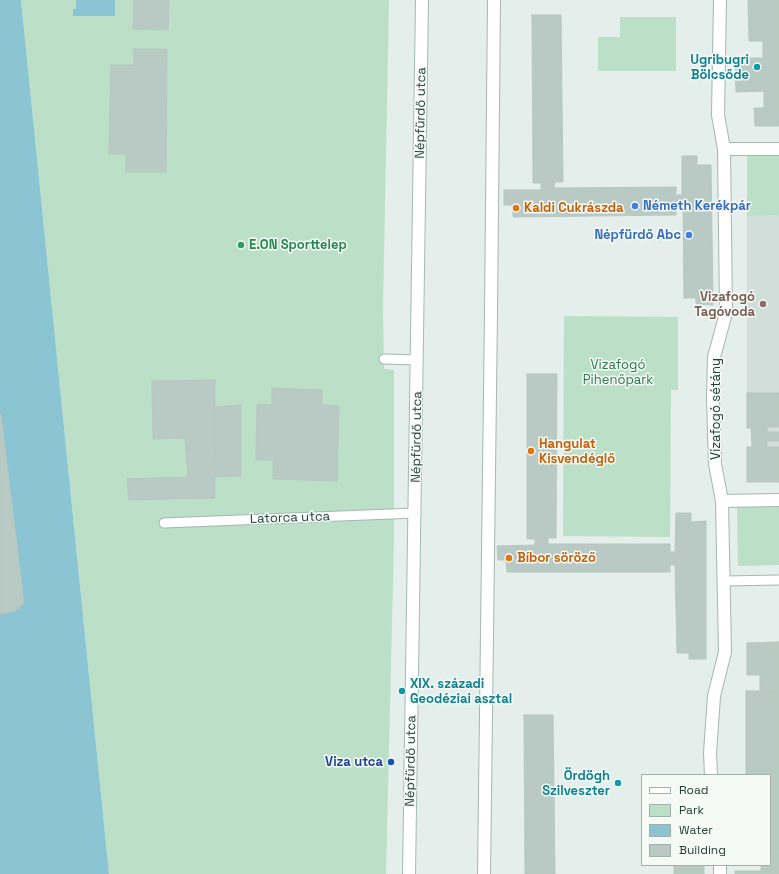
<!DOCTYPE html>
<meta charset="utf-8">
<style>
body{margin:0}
#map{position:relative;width:779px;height:874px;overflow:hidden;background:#e4eeea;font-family:"Space Grotesk",sans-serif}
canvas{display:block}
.legend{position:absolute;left:641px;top:774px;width:130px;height:92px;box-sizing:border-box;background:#f5faf7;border:1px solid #a1b0ab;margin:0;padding:5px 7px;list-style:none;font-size:12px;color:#234039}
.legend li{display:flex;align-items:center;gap:8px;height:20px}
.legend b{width:20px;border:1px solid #a1b0ab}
</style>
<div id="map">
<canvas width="779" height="874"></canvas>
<ul class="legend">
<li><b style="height:5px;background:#fff"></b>Road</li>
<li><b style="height:11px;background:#bcdfc7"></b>Park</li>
<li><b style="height:11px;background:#8bc5d4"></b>Water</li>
<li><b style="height:11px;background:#b9c9c3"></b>Building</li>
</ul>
</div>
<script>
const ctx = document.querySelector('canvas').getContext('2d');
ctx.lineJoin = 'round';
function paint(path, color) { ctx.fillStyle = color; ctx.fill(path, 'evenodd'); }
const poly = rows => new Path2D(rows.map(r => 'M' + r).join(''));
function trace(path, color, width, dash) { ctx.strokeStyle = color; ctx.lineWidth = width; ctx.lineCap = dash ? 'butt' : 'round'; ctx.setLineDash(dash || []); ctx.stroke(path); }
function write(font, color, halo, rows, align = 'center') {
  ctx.font = font + ' "Space Grotesk",sans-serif'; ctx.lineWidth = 3; ctx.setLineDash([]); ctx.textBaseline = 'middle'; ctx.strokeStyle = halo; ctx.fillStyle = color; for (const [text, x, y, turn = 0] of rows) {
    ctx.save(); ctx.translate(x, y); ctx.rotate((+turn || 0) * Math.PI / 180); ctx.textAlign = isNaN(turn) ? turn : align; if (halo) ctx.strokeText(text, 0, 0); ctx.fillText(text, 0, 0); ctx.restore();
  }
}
const built = poly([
 [779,215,779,482,747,482,747,447,752,447,751,428,747,428,747,216]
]);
const green = poly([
 [21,0,389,0,383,305,384,369,394,370,394,540,386,874,109,874],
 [620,17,676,17,676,71,598,71,598,37,620,37],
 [747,153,779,153,779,215,747,216],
 [564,316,678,317,678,390,671,390,670,537,563,536],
 [779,506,779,565,738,566,737,507]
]);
const water = poly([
 [0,0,21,0,109,874,0,874],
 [76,0,115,0,115,16,73,16,73,9,76,9]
]);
const building = poly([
 [134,0,169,0,168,30,133,29,134,0],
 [748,0,779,0,779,126,755,126,754,108,764,108,764,91,736,92,735,58,763,58,763,41,749,41,748,0],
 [532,15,561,15,563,182,555,182,554,188,676,187,676,195,682,195,682,156,697,156,697,165,711,165,713,305,696,304,696,298,684,298,683,208,676,208,676,215,513,217,513,205,504,205,504,190,541,190,541,183,533,183,532,15],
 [134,49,167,49,166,172,126,172,126,154,109,154,111,65,134,65,134,49],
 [527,374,557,374,556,538,548,538,548,544,670,544,670,552,675,552,676,513,691,513,691,522,706,521,706,659,689,659,689,653,677,653,675,565,670,565,670,572,507,572,506,560,498,560,497,546,535,545,535,539,527,539,527,374],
 [215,380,215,498,129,500,127,479,188,477,185,438,153,439,152,381,215,380],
 [272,388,322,390,322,405,339,406,337,481,273,479,273,460,256,460,257,404,272,405,272,388],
 [747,393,779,393,779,427,767,427,767,432,779,432,779,441,767,441,767,447,779,447,779,482,747,482,747,447,752,447,751,428,747,428,747,393],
 [241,405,241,476,214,477,215,407,241,405],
 [0,414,1,415,24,603,15,611,1,614,0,614,0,414],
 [779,642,779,691,760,691,760,675,747,675,747,643,779,642],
 [746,691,779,691,779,856,770,857,770,775,746,775,746,691],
 [524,715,553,715,555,874,525,874,524,715],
 [779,856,779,874,735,874,735,871,761,871,761,865,770,865,770,857,779,856],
 [674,865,704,865,704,874,674,874,674,865]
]);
const lane = poly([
 [384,359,418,360],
 [164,523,416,513],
 [724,581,779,580]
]);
const street = poly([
 [724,149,779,149],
 [722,501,779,500],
 [711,775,710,753,714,696,725,652,722,501,715,464,713,398,714,357,726,313,724,149,718,115,720,0],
 [484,874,491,312,494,0],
 [720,874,720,865]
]);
const secondary = poly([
 [409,874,422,0]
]);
const markers = [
 [757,67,4,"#0f9aa8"],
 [635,206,4,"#3f7fe0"],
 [516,208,4,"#e8710a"],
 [689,235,4,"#3f7fe0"],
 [241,245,4,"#2e9e5b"],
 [763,304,4,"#8d6e63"],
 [531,451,4,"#e8710a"],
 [509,558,4,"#e8710a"],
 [402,691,4,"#0f9aa8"],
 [391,762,4,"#1a4fb4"],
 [618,783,4,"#0f9aa8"]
];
const cultureNames = [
 ["Ugribugri",749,60],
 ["Bölcsőde",749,75],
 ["XIX. századi",410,684,"left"],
 ["Geodéziai asztal",410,699,"left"],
 ["Ördögh",610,776],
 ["Szilveszter",610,791]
];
const streetNames = [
 ["Népfürdő utca",421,113,-89],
 ["Vizafogó sétány",716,409,-90],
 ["Népfürdő utca",417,437,-89],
 ["Latorca utca",290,518,-2],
 ["Népfürdő utca",411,761,-89]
];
const shopNames = [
 ["Németh Kerékpár",643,206],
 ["Népfürdő Abc",681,235,"right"]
];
const foodNames = [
 ["Kaldi Cukrászda",524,208],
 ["Hangulat",539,444],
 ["Kisvendéglő",539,459],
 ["Bíbor söröző",517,558]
];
const leisureNames = [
 ["E.ON Sporttelep",249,245]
];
const educationNames = [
 ["Vizafogó",755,297],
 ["Tagóvoda",755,312]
];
const parkNames = [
 ["Vizafogó",618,365],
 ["Pihenőpark",618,380]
];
const transitNames = [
 ["Viza utca",383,762]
];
paint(built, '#d2ded9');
paint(green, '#bcdfc7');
paint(water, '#8bc5d4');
paint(building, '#b9c9c3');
trace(building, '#b6c8c1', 1);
trace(lane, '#a6b6b1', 11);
trace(street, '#a6b6b1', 14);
trace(secondary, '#a2bab2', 14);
trace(lane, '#fff', 9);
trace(street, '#fff', 12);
trace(secondary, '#fff', 12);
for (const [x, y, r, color] of markers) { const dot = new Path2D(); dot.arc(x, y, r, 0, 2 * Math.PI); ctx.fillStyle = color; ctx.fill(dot); trace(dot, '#f5faf7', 1.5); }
write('bold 13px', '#0d838f', '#f5faf7', cultureNames, 'right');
write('13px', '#234039', '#f5faf7', streetNames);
write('bold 13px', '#366cbe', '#f5faf7', shopNames, 'left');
write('bold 13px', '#c56008', '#f5faf7', foodNames, 'left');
write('bold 13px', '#27864d', '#f5faf7', leisureNames, 'left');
write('bold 13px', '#785e54', '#f5faf7', educationNames, 'right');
write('13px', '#2b784c', '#f5faf7', parkNames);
write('bold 13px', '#164399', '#f5faf7', transitNames, 'right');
</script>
